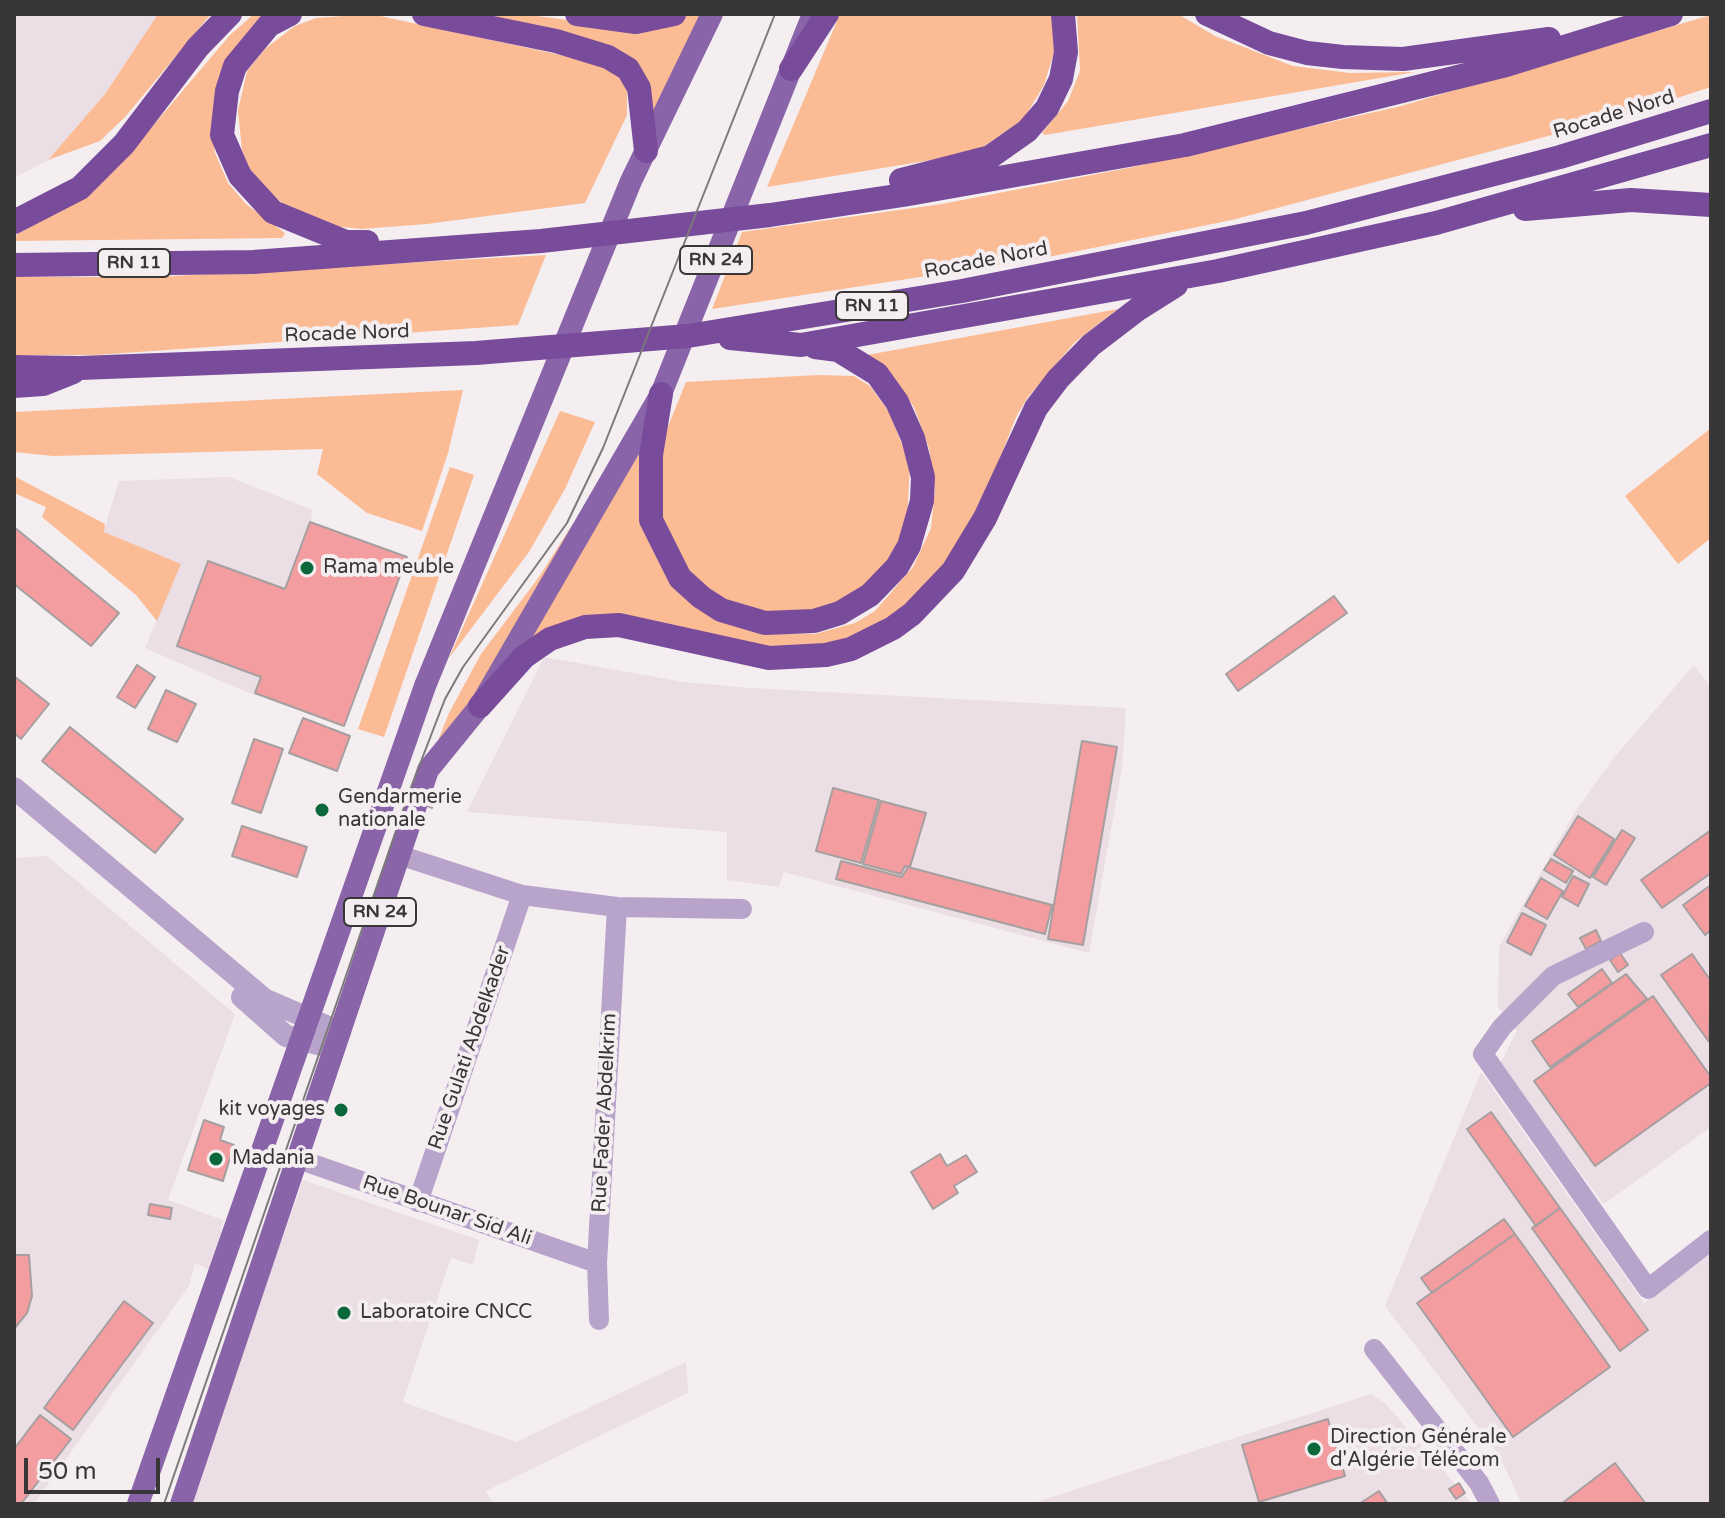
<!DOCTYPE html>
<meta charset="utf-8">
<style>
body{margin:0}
#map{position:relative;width:1725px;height:1518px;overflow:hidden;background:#f4eef1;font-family:"Varela Round",sans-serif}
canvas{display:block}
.frame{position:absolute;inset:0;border:16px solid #383637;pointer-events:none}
.scale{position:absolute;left:24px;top:1458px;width:136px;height:36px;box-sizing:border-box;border:4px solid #383637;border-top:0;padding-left:10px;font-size:24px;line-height:28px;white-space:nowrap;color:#383637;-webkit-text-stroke:6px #f4eef1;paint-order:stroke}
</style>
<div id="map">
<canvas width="1725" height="1518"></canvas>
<div class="frame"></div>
<div class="scale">50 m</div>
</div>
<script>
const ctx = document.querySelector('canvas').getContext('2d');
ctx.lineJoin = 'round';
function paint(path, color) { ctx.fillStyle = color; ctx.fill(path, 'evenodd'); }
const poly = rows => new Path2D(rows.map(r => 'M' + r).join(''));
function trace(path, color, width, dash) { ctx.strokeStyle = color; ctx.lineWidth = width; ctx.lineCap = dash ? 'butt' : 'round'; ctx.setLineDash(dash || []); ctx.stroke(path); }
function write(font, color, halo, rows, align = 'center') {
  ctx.font = font + ' "Varela Round",sans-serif'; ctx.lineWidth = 8; ctx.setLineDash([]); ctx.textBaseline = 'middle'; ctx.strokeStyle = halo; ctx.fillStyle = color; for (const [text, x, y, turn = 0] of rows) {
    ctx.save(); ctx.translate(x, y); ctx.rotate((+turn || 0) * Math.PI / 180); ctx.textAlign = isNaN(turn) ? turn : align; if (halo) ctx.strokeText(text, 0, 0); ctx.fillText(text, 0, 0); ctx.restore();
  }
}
const built = poly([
 [14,14,158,14,105,94,48,160,14,178],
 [229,477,312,510,311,522,407,557,344,726,249,693,145,648,180,564,103,533,119,481],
 [544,657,683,682,751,688,1126,708,1122,768,1089,953,784,872,779,887,727,880,727,832,467,812],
 [1694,665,1711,688,1711,1127,1604,1204,1499,1066,1517,1031,1498,1008,1499,947,1573,815,1612,760],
 [47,856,235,1014,168,1200,223,1220,214,1272,195,1263,189,1286,34,1504,14,1504,14,858],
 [1481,1072,1644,1303,1711,1253,1711,1504,1522,1504,1499,1455,1385,1306],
 [303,1180,479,1240,473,1265,451,1258,403,1402,516,1442,686,1362,688,1393,486,1491,493,1504,189,1504],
 [1371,1394,1385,1403,1472,1504,1030,1504]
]);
const green = poly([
 [158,14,211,14,125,117,100,141,48,160,105,94],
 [254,14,273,14,211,124,215,153,228,183,246,204,285,233,282,238,15,241,17,234,78,201,118,167,230,35],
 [371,14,602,64,618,75,627,89,627,115,585,203,427,224,361,229,333,226,295,212,269,193,250,171,242,150,238,111,247,71,266,48,295,26,316,18],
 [484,14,521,14,599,24,677,21,688,14,702,14,654,113,638,75],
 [840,14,1052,14,1055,49,1044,85,1023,120,974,153,767,187],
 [1077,14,1178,14,1215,36,1293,66,1350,73,1415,72,1045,135,1042,133,1068,101,1080,71],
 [1711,15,1711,87,1616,118,1232,220,1038,259,712,309,742,232,942,204,1133,167,1401,106],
 [546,255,518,325,96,355,14,355,14,277,155,277],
 [1118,309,1075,342,1028,397,1016,417,990,484,950,558,916,599,877,627,846,641,793,649,747,644,649,620,522,646,643,446,660,562,771,633,815,634,855,623,875,611,913,567,931,528,935,489,929,448,914,407,893,376,867,355],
 [818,375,854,376,870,386,889,412,910,464,907,521,888,565,844,604,794,617,741,610,691,576,666,529,660,507,660,465,665,434,686,382],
 [463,390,448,453,422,531,367,513,317,474,323,449,53,456,14,452,14,412],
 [560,411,595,422,565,489,529,552,449,658],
 [1711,428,1711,538,1678,564,1625,496],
 [450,467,474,475,384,737,358,729],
 [14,476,105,524,104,532,181,564,157,621,136,595,42,517,46,507,14,493],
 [574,522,503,657,431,758,449,713,481,654,539,577]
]);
const building = poly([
 [310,522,407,557,344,726,255,693,261,677,177,646,208,561,285,589,310,522],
 [14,527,119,613,91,646,14,584,14,527],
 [1334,596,1347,613,1238,691,1226,674,1334,596],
 [137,665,155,677,135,708,117,697,137,665],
 [14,676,49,704,21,739,14,733,14,676],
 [166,690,196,704,177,742,148,729,166,690],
 [303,718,350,736,337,771,289,753,303,718],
 [70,727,183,819,155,853,42,761,70,727],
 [254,739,283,749,261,813,232,803,254,739],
 [1082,741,1117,747,1083,945,1048,939,1082,741],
 [833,788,879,800,861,863,816,851,833,788],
 [428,789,438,792,432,808,423,804,428,789],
 [881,801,926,813,910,867,905,866,901,874,863,864,881,801],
 [1578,816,1614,839,1590,878,1554,855,1578,816],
 [242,826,307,847,297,877,232,856,242,826],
 [1622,830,1635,838,1606,885,1593,877,1622,830],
 [1711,830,1711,873,1662,908,1641,880,1711,830],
 [1551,859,1573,871,1566,883,1544,870,1551,859],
 [841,861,902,877,908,867,1052,905,1045,934,836,879,841,861],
 [1573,876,1589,884,1578,906,1562,897,1573,876],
 [1541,878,1563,891,1547,919,1525,906,1541,878],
 [1711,885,1711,930,1705,935,1683,905,1711,885],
 [1522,913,1546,925,1531,955,1507,942,1522,913],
 [1596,930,1601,941,1586,949,1580,938,1596,930],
 [1620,953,1628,965,1618,972,1610,960,1620,953],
 [1692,954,1711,981,1709,1042,1661,975,1692,954],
 [1602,969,1612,983,1578,1007,1568,994,1602,969],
 [1626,974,1647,999,1550,1067,1532,1041,1626,974],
 [1653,996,1711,1077,1711,1083,1595,1166,1534,1081,1653,996],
 [1491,1112,1560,1208,1536,1226,1467,1129,1491,1112],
 [204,1120,224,1127,220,1140,234,1145,223,1181,188,1170,204,1120],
 [940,1154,947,1166,966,1155,977,1172,954,1186,958,1193,933,1209,911,1172,940,1154],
 [150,1204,172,1208,170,1219,148,1215,150,1204],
 [1560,1208,1648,1330,1620,1351,1532,1228,1560,1208],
 [1504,1219,1515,1234,1432,1293,1421,1278,1504,1219],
 [1515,1234,1610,1367,1513,1437,1417,1303,1515,1234],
 [14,1255,29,1255,32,1296,27,1313,14,1329,14,1255],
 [124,1301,153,1323,73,1430,44,1408,124,1301],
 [40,1415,71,1439,21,1504,14,1504,14,1449,40,1415],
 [1328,1419,1345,1476,1259,1502,1242,1445,1328,1419],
 [1615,1463,1646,1504,1561,1504,1615,1463],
 [1459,1483,1465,1493,1456,1499,1449,1489,1459,1483],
 [1379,1491,1388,1504,1359,1504,1379,1491]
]);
const minor = poly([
 [399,855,522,895,617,907,742,909],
 [1644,932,1553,976,1502,1027,1483,1054,1648,1289,1711,1240],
 [298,1159,597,1263],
 [418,1202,522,895],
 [599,1320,597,1263,617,907],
 [1374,1349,1479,1483,1490,1504]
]);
const tertiary = poly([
 [14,788,264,999,340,1032],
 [242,997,286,1036,334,1048]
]);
const primary = poly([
 [138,1504,425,686,631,181,712,14],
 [181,1504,428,770,480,706,661,394,813,14]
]);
const motorway = poly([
 [290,14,269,25,235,66,227,91,222,135,240,176,273,212,346,242,367,242],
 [424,14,556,41,608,57,628,69,639,88,646,151],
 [577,14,636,22,674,14],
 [1207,14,1269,43,1307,53,1343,57,1403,59,1549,39],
 [791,69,827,14],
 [901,180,990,157,1027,131,1047,108,1061,79,1066,52,1063,14],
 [1525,209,1631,200,1711,205],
 [14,222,80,188,124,144,198,47,230,14],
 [14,265,253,262,541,241,770,215,903,195,1185,145,1506,65,1671,14],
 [730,338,801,345,1218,271,1436,223,1711,145],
 [14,367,80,368,476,353,688,336,962,291,1306,223,1560,157,1711,111],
 [14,386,43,384,73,372],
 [661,394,651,455,651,520,680,578,701,597,721,610,765,623,814,621,840,613,870,595,897,567,909,546,922,501,923,477,913,438,897,402,877,374,838,350,815,347],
 [480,706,524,657,550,639,585,627,619,625,769,658,826,655,851,649,893,628,912,614,953,571,985,518,1036,408,1058,379,1091,345,1138,309,1176,285]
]);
const tram = poly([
 [164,1504,410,790,445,699,463,667,567,523,603,448,775,14]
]);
const markers = [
 [307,568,8,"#0a683b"],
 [322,810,8,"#0a683b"],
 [341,1110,8,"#0a683b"],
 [216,1159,8,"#0a683b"],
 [344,1313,8,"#0a683b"],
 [1314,1449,8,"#0a683b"]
];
const shields = [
 [716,260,72],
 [134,263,72],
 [872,306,72],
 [380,912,72]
];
const shieldNames = [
 ["RN 24",716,260],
 ["RN 11",134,263],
 ["RN 11",872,306],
 ["RN 24",380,912]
];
const streetNames = [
 ["Rocade Nord",1614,115,-17],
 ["Rocade Nord",986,261,-11],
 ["Rocade Nord",347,334,-2],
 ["Rue Gulati Abdelkader",470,1048,-71],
 ["Rue Fader Abdelkrim",605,1113,-87],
 ["Rue Bounar Sid Ali",447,1211,19]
];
const poiNames = [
 ["Rama meuble",323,568],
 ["Gendarmerie",338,798],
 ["nationale",338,821],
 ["kit voyages",325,1110,"right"],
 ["Madania",232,1159],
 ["Laboratoire CNCC",360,1313],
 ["Direction Générale",1330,1438],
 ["d'Algérie Télécom",1330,1461]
];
paint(built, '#ebdee5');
paint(green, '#fabb95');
paint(building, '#f49da1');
trace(building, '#a59f9f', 2);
trace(minor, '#b8a4cb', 20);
trace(tertiary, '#b8a4cb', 22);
trace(primary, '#8964a8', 22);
trace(motorway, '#784b9b', 24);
trace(tram, '#7c797b', 2);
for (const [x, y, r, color] of markers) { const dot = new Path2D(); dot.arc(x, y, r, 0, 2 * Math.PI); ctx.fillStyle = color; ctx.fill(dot); trace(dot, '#f4eef1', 3); }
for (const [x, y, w] of shields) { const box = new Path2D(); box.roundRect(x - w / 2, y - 14, w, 28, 6); ctx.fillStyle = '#f4eef1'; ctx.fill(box); trace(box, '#383637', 2); }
write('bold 18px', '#383637', null, shieldNames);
write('20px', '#383637', '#f4eef1', streetNames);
write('20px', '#383637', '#f4eef1', poiNames, 'left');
</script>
